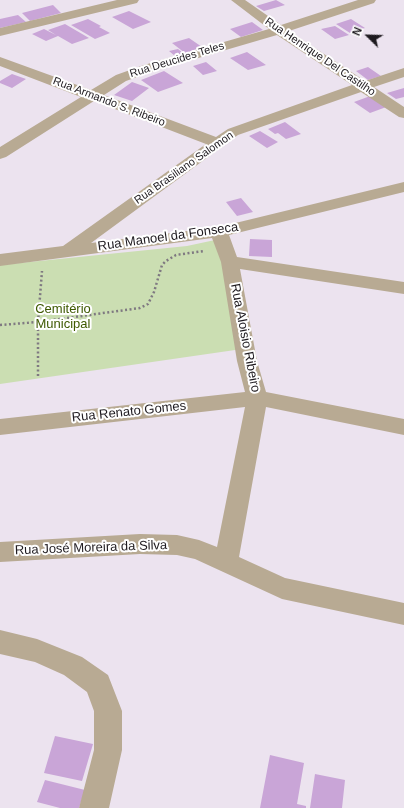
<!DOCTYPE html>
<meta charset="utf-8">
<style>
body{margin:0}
#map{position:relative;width:404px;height:808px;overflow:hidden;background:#ece3ef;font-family:Arial,sans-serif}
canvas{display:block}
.north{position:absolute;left:348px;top:16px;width:40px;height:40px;-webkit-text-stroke:3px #fff;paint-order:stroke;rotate:293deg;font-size:11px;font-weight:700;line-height:16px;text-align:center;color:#1e1a1f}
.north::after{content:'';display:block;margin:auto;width:14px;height:18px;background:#1e1a1f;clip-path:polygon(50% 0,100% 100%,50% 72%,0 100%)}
</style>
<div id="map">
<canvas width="404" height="808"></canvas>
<div class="north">N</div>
</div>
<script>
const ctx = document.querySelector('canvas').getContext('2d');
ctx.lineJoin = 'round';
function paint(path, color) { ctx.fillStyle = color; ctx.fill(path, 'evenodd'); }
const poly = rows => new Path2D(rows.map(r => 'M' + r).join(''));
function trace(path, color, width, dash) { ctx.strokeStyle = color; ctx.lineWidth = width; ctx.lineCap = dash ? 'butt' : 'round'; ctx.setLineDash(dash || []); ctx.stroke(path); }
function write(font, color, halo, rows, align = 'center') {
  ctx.font = font + ' Arial,sans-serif'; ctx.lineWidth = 4; ctx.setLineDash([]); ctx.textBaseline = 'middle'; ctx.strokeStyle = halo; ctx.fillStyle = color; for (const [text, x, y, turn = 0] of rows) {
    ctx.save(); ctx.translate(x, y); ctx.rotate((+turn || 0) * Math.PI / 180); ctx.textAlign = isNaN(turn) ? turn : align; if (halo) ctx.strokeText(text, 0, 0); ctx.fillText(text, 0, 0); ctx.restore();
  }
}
const green = poly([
 [215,240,232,253,242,349,0,384,0,265,187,246]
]);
const building = poly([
 [276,0,285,5,264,11,256,6],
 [53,5,61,13,30,21,22,13],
 [129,11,151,22,133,29,112,17],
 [18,15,26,22,0,28,0,19],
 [88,19,101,26,99,27,110,33,95,39,71,25],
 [351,19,365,28,350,33,336,24],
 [252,22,263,30,241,37,230,29],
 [65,24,89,38,72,44,58,36,46,41,32,34,44,29,56,35,48,30],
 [335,26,349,35,335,39,321,29],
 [189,38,202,47,185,53,172,43],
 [178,49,183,53,175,56,169,51],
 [247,52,266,65,248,70,230,58],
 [206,62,217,71,203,75,193,66],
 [368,67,381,76,368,80,356,71],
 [164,71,183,83,158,92,141,80],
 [12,74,26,79,12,88,0,83,0,81],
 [132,82,149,88,132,101,114,95],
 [404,88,404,97,396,99,387,93],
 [373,95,389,106,370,113,354,102],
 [285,122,301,134,286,139,278,133,275,134,268,129],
 [260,131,278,142,267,148,249,136],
 [241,198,253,212,237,216,226,202],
 [250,239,272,240,272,257,249,256],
 [55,736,93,744,82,781,44,773],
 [270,755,304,763,297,804,306,806,306,808,260,808],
 [315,774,345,780,342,808,310,808],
 [45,780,85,790,79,808,60,808,37,802]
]);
const path = poly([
 [0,325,38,322,140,308,148,304,154,292,162,265,166,261,176,255,204,251],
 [38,376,38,322,42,271]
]);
const street = poly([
 [117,0,139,0,137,3,0,36,0,28,117,0],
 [231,0,245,0,281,25,358,0,376,0,374,3,289,31,365,81,404,68,404,77,374,87,404,107,404,118,399,117,361,92,238,135,91,243,219,227,404,182,404,192,229,235,237,257,404,282,404,294,240,269,257,361,266,392,404,419,404,435,266,407,239,557,285,578,404,603,404,625,282,599,195,559,177,555,140,554,0,562,0,542,140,534,177,535,199,540,217,547,245,407,0,435,0,419,245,392,237,361,221,262,212,238,0,266,0,254,63,246,206,144,94,101,6,157,0,159,0,147,81,97,0,66,0,57,91,90,116,75,144,65,269,29,231,0],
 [277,35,352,85,228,129,216,137,104,95,126,81,154,71,277,35],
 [0,630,37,639,82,657,108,675,122,711,122,750,109,808,79,808,94,750,94,711,87,692,64,675,35,662,0,654,0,630]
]);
const farStreetnames = [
 ["Rua Henrique Del Castilho",320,57,34],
 ["Rua Deucides Teles",177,60,-17],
 ["Rua Armando S. Ribeiro",109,102,21],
 ["Rua Brasiliano Salomon",184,168,-35]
];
const streetNames = [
 ["Rua Manoel da Fonseca",168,237,-8],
 ["Rua Aloisio Ribeiro",245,338,79],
 ["Rua Renato Gomes",129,412,-6],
 ["Rua José Moreira da Silva",91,548,-2]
];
const parkNames = [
 ["Cemitério",63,309],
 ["Municipal",63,324]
];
paint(green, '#cbdeb2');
paint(building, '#c9a5d7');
trace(path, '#7f7981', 2.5, [2, 2.5]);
paint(street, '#b8aa93');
write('11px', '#1e1a1f', '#fff', farStreetnames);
write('13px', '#1e1a1f', '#fff', streetNames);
write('13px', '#3e5901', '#fff', parkNames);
</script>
